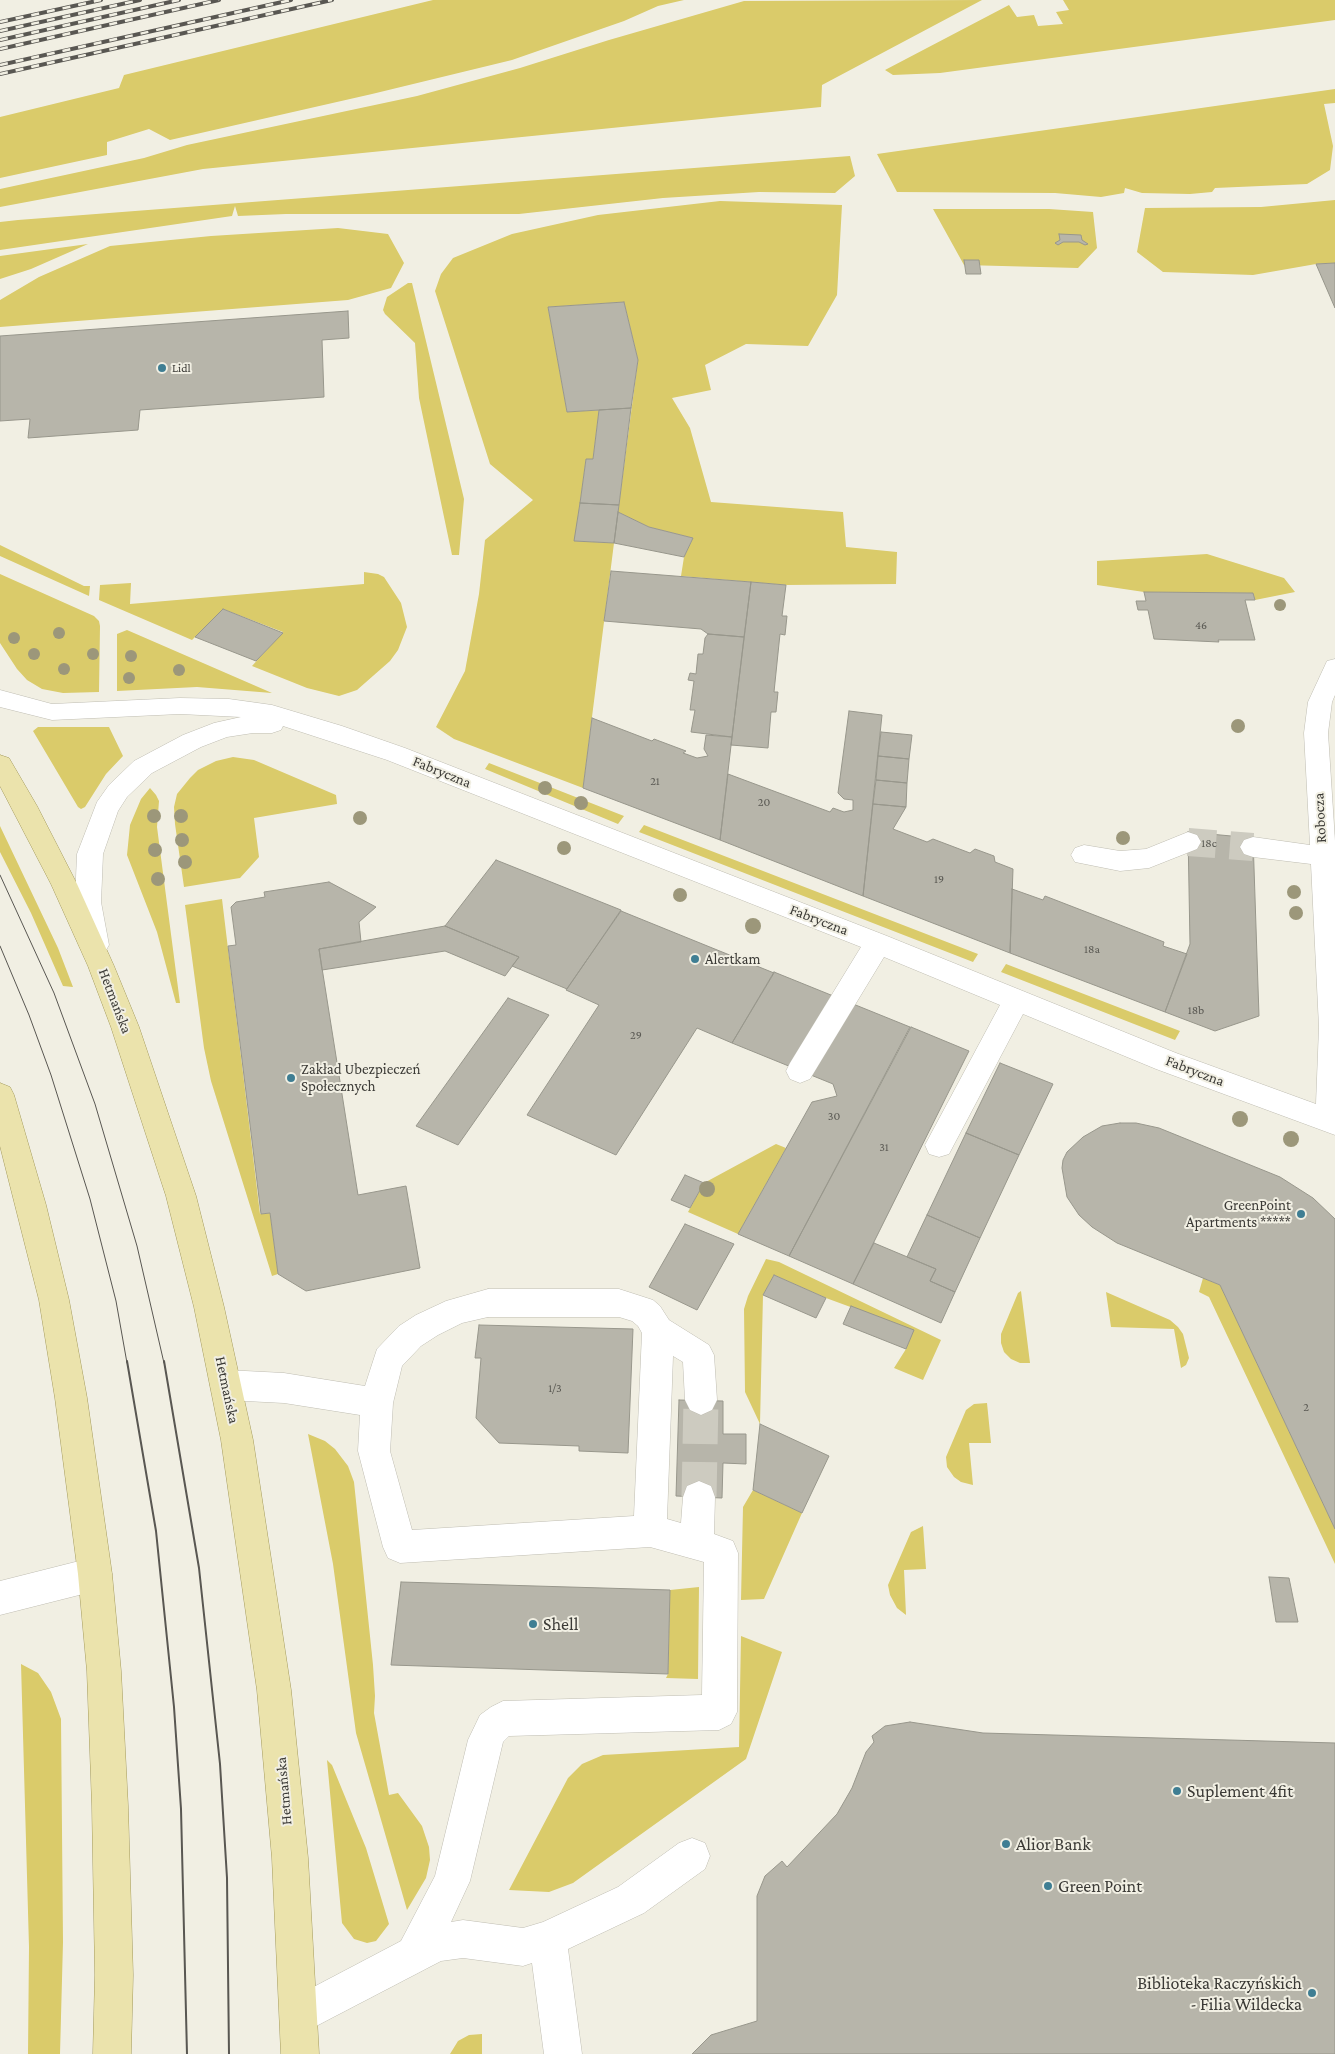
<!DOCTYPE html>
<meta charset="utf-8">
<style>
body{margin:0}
canvas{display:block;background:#f1efe3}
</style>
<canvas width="1335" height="2054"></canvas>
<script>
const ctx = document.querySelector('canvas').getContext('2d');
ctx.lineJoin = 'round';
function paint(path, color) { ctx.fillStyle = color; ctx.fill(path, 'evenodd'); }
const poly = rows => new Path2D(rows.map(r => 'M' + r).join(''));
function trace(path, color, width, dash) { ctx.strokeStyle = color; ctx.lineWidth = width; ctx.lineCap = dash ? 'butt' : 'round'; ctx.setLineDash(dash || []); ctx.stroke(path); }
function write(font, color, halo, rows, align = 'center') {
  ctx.font = font + ' "Crimson Pro",serif'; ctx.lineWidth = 4; ctx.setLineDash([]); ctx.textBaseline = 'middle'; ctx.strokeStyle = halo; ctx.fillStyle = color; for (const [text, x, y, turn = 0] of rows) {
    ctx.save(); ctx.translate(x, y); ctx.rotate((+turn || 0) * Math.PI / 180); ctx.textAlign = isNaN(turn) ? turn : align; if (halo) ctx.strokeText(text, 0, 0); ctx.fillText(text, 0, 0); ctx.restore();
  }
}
const green = poly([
 [433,0,684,0,658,6,624,21,512,60,372,94,170,140,149,129,107,142,107,155,0,178,0,117,119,88,124,75],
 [982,0,822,85,821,107,203,169,0,207,0,189,144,158,187,145,417,96,520,68,609,40,744,1],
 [1063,0,1335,0,1335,20,940,73,893,75,885,70,1009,5,1017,17,1034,15,1038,26,1063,24,1056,12,1069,10],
 [1335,89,1335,103,1324,104,1333,146,1330,170,1307,184,1215,188,1212,192,1190,194,1142,193,1125,188,1124,193,1101,197,1055,193,897,192,877,154],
 [850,156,855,176,835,193,759,192,663,198,519,214,286,214,238,216,235,206,232,216,0,250,0,222,18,220],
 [1335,200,1335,263,1316,264,1253,275,1163,272,1137,252,1145,208,1261,207],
 [720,201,842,205,837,295,808,346,746,344,705,365,711,390,672,398,690,428,711,502,843,512,846,547,897,552,896,584,786,585,681,576,684,557,693,538,649,527,618,512,638,360,624,302,548,307,567,412,599,410,593,459,586,459,575,541,614,543,583,788,454,739,436,727,465,671,479,594,485,540,533,500,490,464,435,291,441,274,453,258,512,234,598,215],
 [933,209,1049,209,1093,212,1097,248,1078,268,964,265],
 [338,228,388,234,404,263,391,288,348,300,0,327,0,300,39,277,110,246,211,236],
 [88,244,31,269,0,279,0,256],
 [408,283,412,283,464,499,459,555,452,555,419,398,415,343,385,314,383,310,387,297],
 [0,545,84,586,90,586,89,596,0,556],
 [1207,554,1284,578,1295,592,1255,600,1253,593,1144,592,1097,585,1097,561],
 [364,572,378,574,384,577,401,603,407,627,398,650,390,661,357,690,339,696,307,688,252,666,283,632,223,609,192,640,99,600,100,585,131,583,130,604,364,584],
 [0,574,94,616,99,621,100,626,99,692,63,693,42,689,27,680,17,669,0,643],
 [127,630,272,693,197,687,117,691,117,634],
 [38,727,109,727,123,756,106,774,85,807,81,809,78,807,33,731],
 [233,757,254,760,336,795,337,804,254,818,259,857,240,878,184,887,175,824,174,807,177,794,190,778,198,770,216,761],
 [489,763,624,816,618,824,485,769],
 [150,788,156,795,159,801,157,827,180,1003,176,1003,157,932,127,855,130,825,141,799],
 [644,825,978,954,973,962,639,832],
 [0,826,58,948,73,987,63,986,31,913,0,852],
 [222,899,260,1214,270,1213,278,1274,272,1276,211,1081,204,1048,185,905],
 [1006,964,1180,1031,1175,1040,1001,972],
 [776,1144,786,1148,738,1234,688,1212,704,1183],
 [766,1259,779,1262,941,1340,923,1380,894,1368,906,1349,913,1330,826,1298,774,1275,763,1295,760,1424,745,1392,744,1309,748,1296],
 [1203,1278,1220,1285,1335,1529,1335,1564,1209,1297,1199,1292],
 [1021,1291,1030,1363,1020,1363,1011,1359,1004,1352,1001,1343,1001,1334,1018,1293],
 [1106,1292,1170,1320,1178,1327,1183,1334,1189,1358,1186,1365,1181,1368,1174,1329,1111,1327],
 [987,1403,991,1443,969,1443,973,1485,961,1482,954,1477,947,1467,946,1457,966,1410,974,1404],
 [308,1434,325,1441,335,1449,348,1466,354,1482,373,1665,375,1696,374,1713,389,1795,398,1793,422,1826,429,1847,430,1860,426,1878,407,1910,356,1733,333,1564],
 [753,1490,802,1513,764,1599,741,1600,743,1507],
 [923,1526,926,1569,904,1570,906,1615,897,1608,890,1595,888,1585,911,1532],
 [699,1587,698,1679,666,1678,668,1674,670,1590],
 [741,1636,782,1652,746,1759,573,1883,549,1892,509,1890,568,1778,582,1764,603,1755,739,1747],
 [21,1664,38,1673,51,1692,61,1719,63,1942,60,2054,28,2054,29,1947],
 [327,1760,332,1765,366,1848,389,1924,376,1941,367,1943,354,1939,342,1923],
 [482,2034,482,2054,450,2054,458,2041,469,2035]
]);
const building = poly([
 [1059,234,1081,235,1082,240,1088,244,1085,245,1079,242,1063,242,1058,245,1055,243,1060,240,1059,234],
 [964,260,979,260,981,274,966,274,964,260],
 [1335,263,1335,308,1316,264,1335,263],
 [624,302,638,360,631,408,567,412,548,307,624,302],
 [348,311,349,338,322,340,324,397,140,410,138,430,28,438,30,419,0,421,0,336,348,311],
 [631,408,619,505,580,503,586,459,593,459,599,410,631,408],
 [580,503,619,505,614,543,574,541,580,503],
 [618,512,649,527,693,538,684,557,614,543,618,512],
 [611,571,751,582,744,637,708,634,701,629,604,621,611,571],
 [751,582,786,585,782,616,787,616,785,635,780,634,774,692,778,692,776,712,771,712,768,748,731,745,751,582],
 [1144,592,1253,593,1255,600,1245,600,1255,640,1218,640,1219,642,1154,639,1148,610,1138,610,1136,601,1146,601,1144,592],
 [223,609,283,633,256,661,195,637,223,609],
 [708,634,744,637,732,737,691,732,695,710,690,710,694,681,688,680,690,673,696,674,698,654,703,654,705,638,708,634],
 [849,711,882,715,863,896,720,840,728,774,830,812,833,808,844,812,853,810,853,800,844,799,838,793,849,711],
 [592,718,652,741,654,739,686,751,683,753,697,758,708,756,704,749,706,735,732,737,720,840,583,788,592,718],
 [881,732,912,735,909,759,878,756,881,732],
 [878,756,909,759,907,783,876,780,878,756],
 [876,780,907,783,906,807,873,804,876,780],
 [873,804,906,807,893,829,927,842,933,839,970,853,975,849,994,856,995,862,1013,869,1010,953,863,896,873,804],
 [1188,832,1253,838,1259,1016,1215,1031,1165,1012,1190,944,1188,832],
 [496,860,621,910,567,989,512,966,519,957,445,926,496,860],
 [329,882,376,907,359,922,361,942,319,949,358,1195,406,1186,420,1268,306,1291,278,1274,270,1213,261,1214,228,946,236,945,231,907,236,902,265,897,264,892,329,882],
 [1012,889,1043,900,1045,896,1164,942,1163,946,1187,954,1165,1012,1010,953,1012,889],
 [621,911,774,973,732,1043,697,1028,616,1155,527,1115,599,1005,566,990,621,911],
 [445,926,519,957,505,976,445,951,322,970,319,949,445,926],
 [774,972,910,1027,789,1256,738,1234,812,1102,837,1096,833,1084,732,1043,774,972],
 [508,998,549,1015,458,1145,416,1126,508,998],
 [911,1027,969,1051,853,1284,789,1256,911,1027],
 [1000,1063,1053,1084,1019,1155,966,1133,1000,1063],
 [1120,1123,1136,1123,1159,1128,1280,1177,1313,1198,1335,1219,1335,1529,1220,1285,1117,1243,1092,1227,1079,1215,1067,1197,1062,1168,1063,1160,1067,1152,1083,1137,1102,1126,1120,1123],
 [966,1133,1019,1155,980,1238,927,1215,966,1133],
 [685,1175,704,1183,690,1208,671,1200,685,1175],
 [927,1215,980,1238,955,1292,930,1281,936,1269,907,1257,927,1215],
 [685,1224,734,1244,697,1310,649,1287,685,1224],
 [874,1243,936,1269,930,1281,955,1292,941,1323,853,1284,874,1243],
 [774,1275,826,1298,816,1318,763,1295,774,1275],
 [851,1306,914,1330,906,1349,843,1324,851,1306],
 [479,1325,633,1329,628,1453,579,1451,579,1446,499,1443,476,1418,481,1358,475,1358,479,1325],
 [679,1400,723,1401,723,1434,746,1434,746,1464,723,1463,722,1498,676,1496,679,1400],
 [760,1424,829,1456,802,1513,753,1490,760,1424],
 [1269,1577,1289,1578,1298,1622,1276,1622,1269,1577],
 [401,1582,670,1590,668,1674,391,1665,401,1582],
 [910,1722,983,1733,1335,1743,1335,2054,692,2054,711,2035,757,2021,757,1896,765,1876,782,1861,787,1867,837,1814,852,1788,866,1752,874,1742,872,1736,885,1726,910,1722]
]);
const minorTunnelFar1 = poly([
 [1188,842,1253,847]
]);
const minorTunnel = poly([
 [699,1497,701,1400]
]);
const minor = poly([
 [1335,659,1335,695,1332,702,1328,733,1335,841,1335,1135,1156,1069,1023,1014,949,1154,939,1157,929,1154,925,1145,1000,1005,884,957,810,1079,800,1083,790,1079,786,1071,790,1063,861,947,387,760,283,726,281,730,272,733,253,733,227,737,201,747,152,773,127,797,118,811,103,854,101,902,109,945,105,952,96,955,87,952,83,945,75,902,77,854,97,802,109,785,134,761,183,735,214,723,241,717,180,714,52,720,0,707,0,690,52,704,180,698,229,699,272,705,342,726,405,748,887,936,1176,1053,1316,1104,1319,1027,1311,864,1253,857,1244,854,1240,847,1244,840,1253,837,1310,845,1304,733,1308,702,1327,661,1335,659],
 [1188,832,1197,835,1201,842,1197,849,1149,868,1120,871,1075,862,1071,855,1075,848,1084,845,1120,851,1146,849,1188,832],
 [488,1289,619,1289,653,1300,660,1306,669,1320,709,1345,714,1355,717,1400,712,1410,701,1415,690,1410,685,1400,683,1362,673,1356,667,1519,681,1523,683,1497,687,1486,699,1481,711,1486,715,1497,714,1534,733,1541,738,1553,737,1712,731,1724,719,1730,509,1736,503,1742,470,1881,451,1922,463,1920,523,1928,543,1922,618,1887,679,1843,692,1838,705,1843,710,1856,705,1869,644,1913,568,1949,582,2054,544,2054,532,1963,523,1966,463,1958,441,1961,299,2035,285,2030,280,2016,285,2002,401,1941,435,1876,468,1740,480,1715,491,1707,503,1701,702,1695,704,1562,650,1547,400,1563,388,1558,383,1547,358,1451,360,1415,284,1403,226,1400,215,1395,210,1385,215,1375,226,1370,284,1373,365,1386,377,1349,399,1326,416,1315,446,1301,488,1289],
 [488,1317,619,1317,632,1321,638,1326,642,1333,634,1516,412,1530,390,1451,393,1403,402,1366,421,1346,438,1335,462,1323,488,1317],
 [95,1557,107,1562,112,1574,107,1586,95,1591,0,1615,0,1581,95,1557]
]);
const major = poly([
 [0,755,9,758,37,806,77,884,114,966,139,1027,196,1196,224,1307,253,1440,291,1690,308,1858,319,2054,281,2054,272,1858,257,1690,221,1440,194,1307,166,1196,111,1027,88,966,51,884,0,786,0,755],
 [0,1083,10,1087,14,1095,46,1205,69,1300,87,1398,112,1574,121,1671,128,1806,133,1975,131,2054,93,2054,95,1975,92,1806,87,1671,78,1574,55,1398,39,1300,0,1146,0,1083]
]);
const tramFar1 = poly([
 [0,875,54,993,95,1104,137,1246,164,1363],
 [0,946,29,1015,51,1075,90,1199,116,1301,127,1363]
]);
const tram = poly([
 [127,1361,156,1531,174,1707,181,1809,187,2054],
 [164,1361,199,1568,220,1764,227,1878,229,2054]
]);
const rail = poly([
 [0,22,101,0],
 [0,31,140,0],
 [0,40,179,0],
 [0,49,219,0],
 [0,65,291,0],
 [0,74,332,0]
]);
const trees = [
 [1280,605,6],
 [59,633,6],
 [14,638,6],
 [34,654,6],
 [93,654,6],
 [131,656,6],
 [64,669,6],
 [179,670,6],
 [129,678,6],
 [1238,726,7],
 [545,788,7],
 [581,803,7],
 [154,816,7],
 [181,816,7],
 [360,818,7],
 [1123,838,7],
 [182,840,7],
 [564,848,7],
 [155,850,7],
 [185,862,7],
 [158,879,7],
 [1294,892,7],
 [680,895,7],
 [1296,913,7],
 [753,926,8],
 [1240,1119,8],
 [1291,1139,8],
 [707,1189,8]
];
const markers = [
 [162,368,5,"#3f7e93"],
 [695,959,5,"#3f7e93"],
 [291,1078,5,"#3f7e93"],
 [1301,1214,5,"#3f7e93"],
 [533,1624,5,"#3f7e93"],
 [1177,1791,5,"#3f7e93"],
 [1006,1844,5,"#3f7e93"],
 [1048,1886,5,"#3f7e93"],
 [1312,1993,5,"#3f7e93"]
];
const farPoinames = [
 ["Lidl",172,368]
];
const numberNames = [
 ["46",1201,625],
 ["21",655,781],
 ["20",764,802],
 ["18c",1209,843],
 ["19",939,879],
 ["18a",1092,949],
 ["18b",1196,1010],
 ["29",636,1035],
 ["30",834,1116],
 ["31",884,1147],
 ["1/3",555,1388],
 ["2",1306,1407]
];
const streetNames = [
 ["Fabryczna",442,772,22],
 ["Robocza",1320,818,-93],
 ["Fabryczna",819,920,21],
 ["Hetmańska",115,1001,69],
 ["Fabryczna",1195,1071,21],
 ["Hetmańska",227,1390,78],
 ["Hetmańska",284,1791,-95]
];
const poiNames = [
 ["Alertkam",705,959],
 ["Zakład Ubezpieczeń",301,1069],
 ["Społecznych",301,1086],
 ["GreenPoint",1291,1205,"right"],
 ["Apartments *****",1291,1222,"right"]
];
const nearPoinames = [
 ["Shell",543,1624],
 ["Suplement 4fit",1187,1791],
 ["Alior Bank",1016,1844],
 ["Green Point",1058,1886],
 ["Biblioteka Raczyńskich",1302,1983,"right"],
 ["- Filia Wildecka",1302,2004,"right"]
];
paint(green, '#dacb6a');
paint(building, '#b7b5aa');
trace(building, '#98978c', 1);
trace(minorTunnelFar1, '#cdcbc0', 28, [28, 14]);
trace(minorTunnel, '#cdcbc0', 35, [35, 18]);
trace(minor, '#bfbdb2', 1);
trace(major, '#a59c5e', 1);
paint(minor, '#fff');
paint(major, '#ebe3ac');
trace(tramFar1, '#595752', 1);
trace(tram, '#595752', 2);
trace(rail, '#595752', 4);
trace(rail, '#f1efe3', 2.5, [8]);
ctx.fillStyle = '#9c977a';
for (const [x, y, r] of trees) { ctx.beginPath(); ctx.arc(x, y, r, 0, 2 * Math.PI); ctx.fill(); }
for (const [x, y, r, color] of markers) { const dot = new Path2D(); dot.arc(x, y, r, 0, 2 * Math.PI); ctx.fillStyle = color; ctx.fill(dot); trace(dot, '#f1efe3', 2); }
write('12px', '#3b3a36', '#f1efe3', farPoinames, 'left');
write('12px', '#5a5953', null, numberNames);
write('15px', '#3b3a36', '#f1efe3', streetNames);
write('15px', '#3b3a36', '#f1efe3', poiNames, 'left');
write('18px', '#3b3a36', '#f1efe3', nearPoinames, 'left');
</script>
